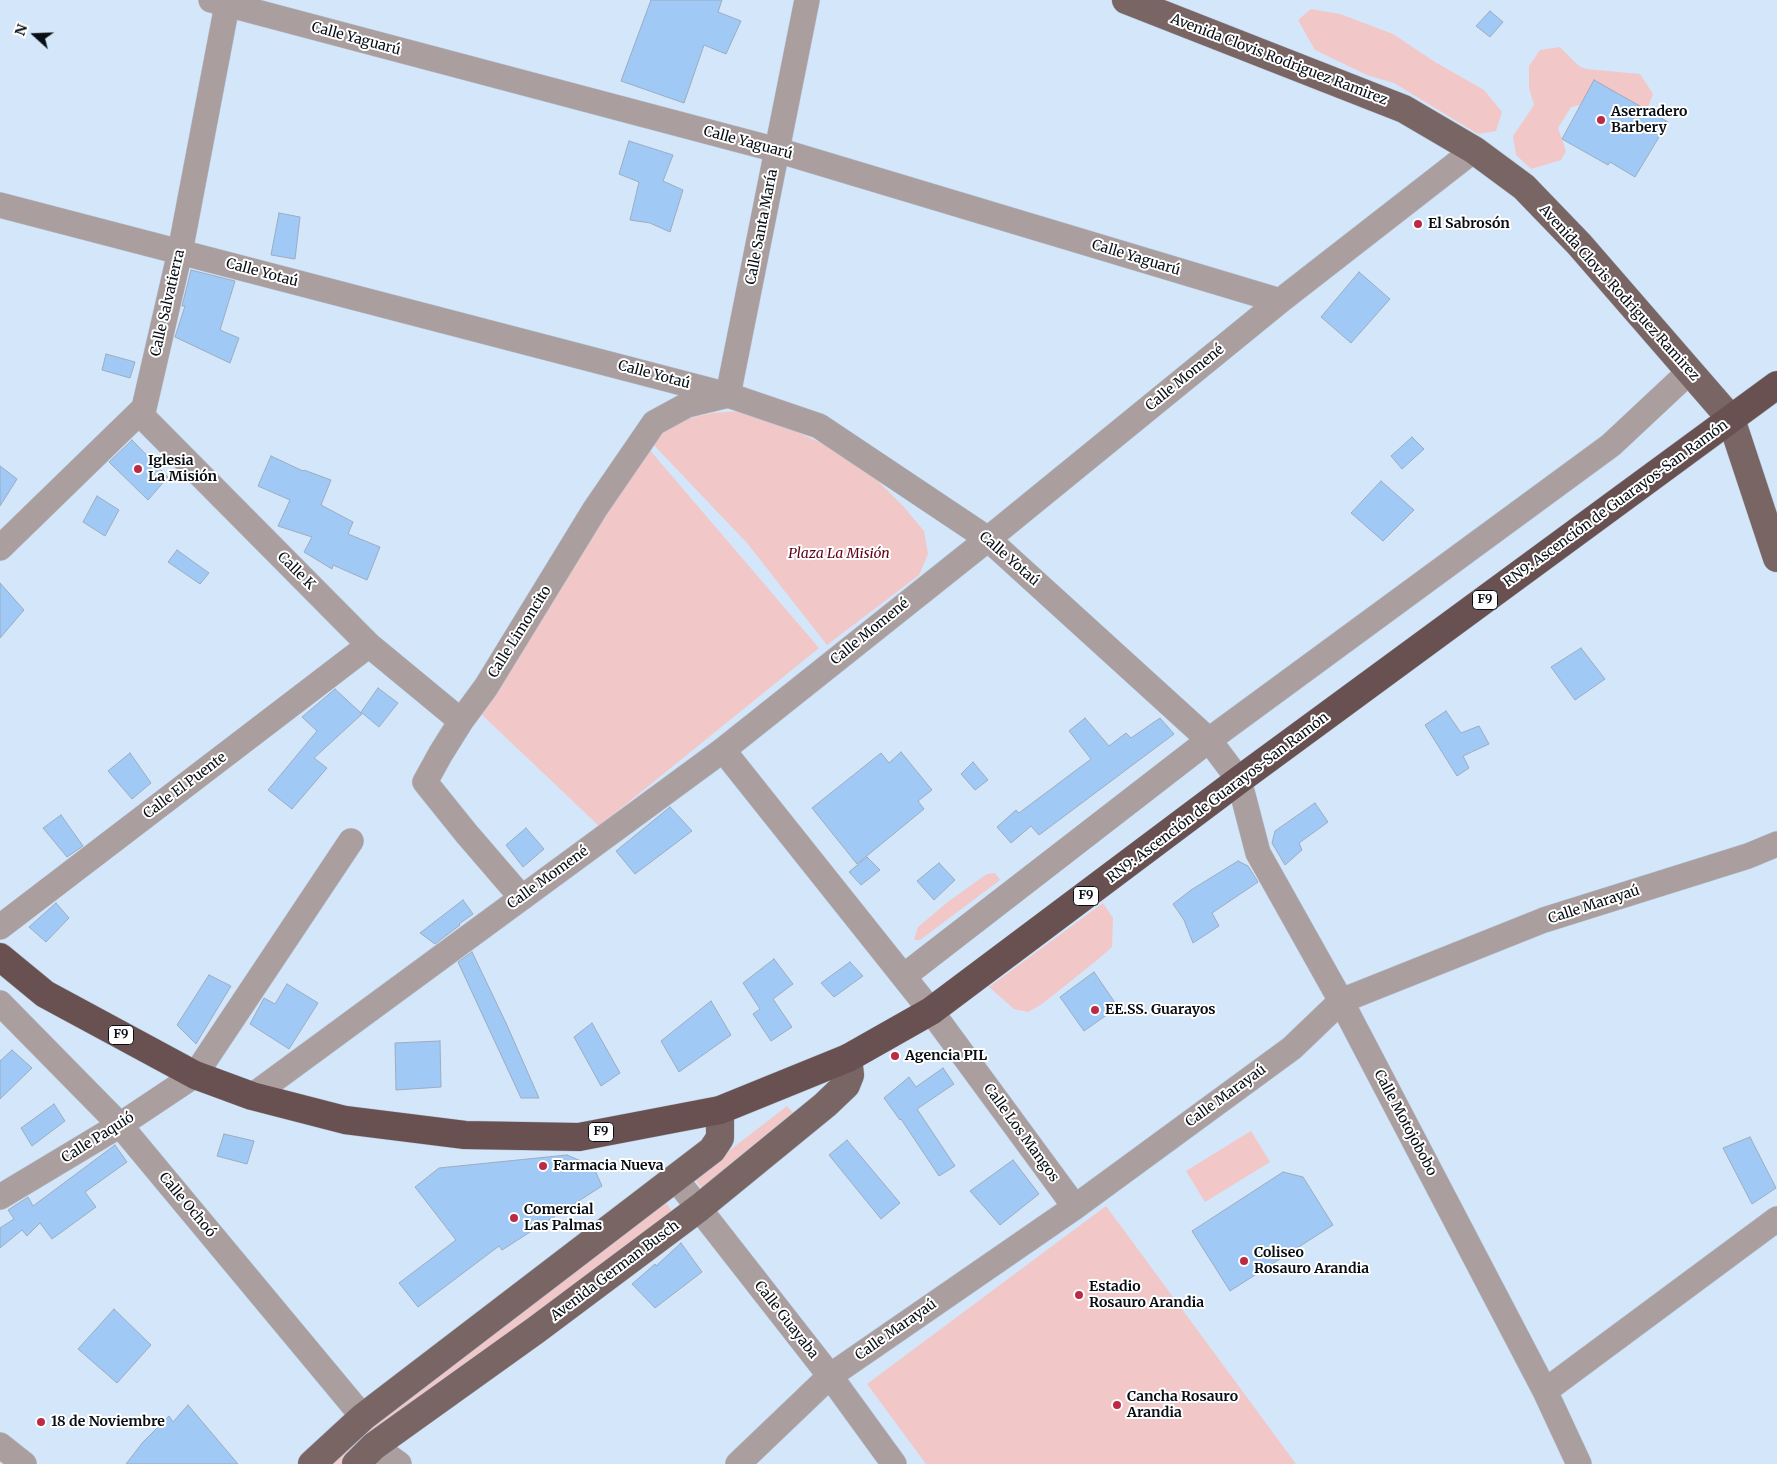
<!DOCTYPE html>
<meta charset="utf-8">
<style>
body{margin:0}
#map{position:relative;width:1777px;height:1464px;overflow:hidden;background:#d4e6f9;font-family:Merriweather,serif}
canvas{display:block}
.north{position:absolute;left:10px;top:10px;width:50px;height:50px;-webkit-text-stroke:4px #fff;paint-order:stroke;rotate:290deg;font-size:14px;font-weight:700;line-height:20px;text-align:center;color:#080e14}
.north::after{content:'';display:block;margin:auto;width:18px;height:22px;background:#080e14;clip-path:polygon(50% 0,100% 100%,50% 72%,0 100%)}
</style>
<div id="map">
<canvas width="1777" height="1464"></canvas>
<div class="north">N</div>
</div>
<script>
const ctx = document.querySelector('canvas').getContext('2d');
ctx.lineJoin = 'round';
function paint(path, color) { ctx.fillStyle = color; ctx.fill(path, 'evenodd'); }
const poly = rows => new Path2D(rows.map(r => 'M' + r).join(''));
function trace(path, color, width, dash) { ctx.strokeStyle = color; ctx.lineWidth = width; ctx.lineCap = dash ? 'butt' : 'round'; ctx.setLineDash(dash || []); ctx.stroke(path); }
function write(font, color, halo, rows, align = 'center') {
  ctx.font = font + ' Merriweather,serif'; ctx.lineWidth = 4; ctx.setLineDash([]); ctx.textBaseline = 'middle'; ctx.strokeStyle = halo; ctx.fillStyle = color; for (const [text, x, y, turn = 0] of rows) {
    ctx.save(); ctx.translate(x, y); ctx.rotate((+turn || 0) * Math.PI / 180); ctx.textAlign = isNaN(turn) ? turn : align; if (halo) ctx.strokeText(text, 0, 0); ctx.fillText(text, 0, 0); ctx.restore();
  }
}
const green = poly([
 [1311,9,1340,14,1393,34,1435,62,1484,90,1502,112,1496,131,1478,134,1394,83,1367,75,1315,50,1298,20],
 [1560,47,1579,66,1586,69,1640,74,1653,94,1647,110,1635,115,1593,102,1571,107,1558,128,1566,151,1561,160,1531,169,1516,155,1513,136,1534,105,1529,88,1529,66,1540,50],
 [740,411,757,414,835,449,853,459,878,481,903,506,924,531,928,554,919,575,827,645,747,543,649,440,683,420,712,413],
 [648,448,819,648,599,826,480,713],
 [995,873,1000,880,920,940,914,940,918,927,949,901,987,874],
 [1103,903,1113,918,1112,947,1096,961,1042,1004,1028,1012,1014,1009,989,987],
 [787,1106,794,1114,703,1190,694,1178],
 [1251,1131,1270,1162,1205,1202,1186,1171],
 [664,1200,677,1218,346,1464,327,1464,347,1444],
 [1106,1206,1296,1464,926,1464,867,1384]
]);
const building = poly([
 [651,0,722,0,718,12,741,21,726,54,704,45,684,103,621,81,651,0],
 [1490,11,1503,22,1490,37,1476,26,1490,11],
 [1594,80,1668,122,1635,177,1610,162,1608,165,1562,139,1594,80],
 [629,141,673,155,663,181,683,190,670,232,650,223,630,220,639,182,619,174,629,141],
 [279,213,300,217,295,259,271,255,279,213],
 [191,270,235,281,220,330,239,338,230,363,175,337,185,306,182,306,191,270],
 [1359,272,1390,299,1351,343,1321,317,1359,272],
 [106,354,135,362,130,378,102,370,106,354],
 [1412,437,1424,449,1402,469,1391,456,1412,437],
 [132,440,168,477,148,500,109,462,132,440],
 [271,456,303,471,304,470,331,480,321,505,353,522,348,534,380,547,367,580,333,565,332,569,304,552,312,537,278,526,290,500,258,486,271,456],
 [0,466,17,479,0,506,0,466],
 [1381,481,1414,510,1383,541,1351,513,1381,481],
 [97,496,119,510,105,536,83,522,97,496],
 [177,550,209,573,200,584,168,562,177,550],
 [0,583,24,610,0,638,0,583],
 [1581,648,1605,679,1575,700,1551,667,1581,648],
 [378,688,398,703,379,727,361,712,378,688],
 [335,689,362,714,314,758,327,768,292,809,268,790,317,731,302,717,335,689],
 [1446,711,1461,733,1479,726,1489,744,1463,756,1469,768,1457,776,1425,725,1446,711],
 [1085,718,1109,746,1126,733,1131,738,1160,718,1174,734,1039,835,1031,826,1011,843,997,827,1016,810,1019,813,1091,759,1069,731,1085,718],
 [901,752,932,790,918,801,924,809,857,864,812,808,881,753,889,763,901,752],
 [130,753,151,783,132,799,108,771,130,753],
 [973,762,988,780,975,790,961,774,973,762],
 [1315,803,1328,822,1299,843,1302,850,1285,865,1272,843,1275,831,1315,803],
 [670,807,692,831,635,874,616,851,670,807],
 [61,815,83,846,67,857,43,828,61,815],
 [526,828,544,849,523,867,506,845,526,828],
 [867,857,880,870,861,885,849,872,867,857],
 [1238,861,1248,866,1258,882,1212,913,1219,926,1193,943,1184,920,1173,904,1191,890,1238,861],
 [939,863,955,880,934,900,917,881,939,863],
 [463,900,473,914,459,924,460,925,435,944,420,933,463,900],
 [56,903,69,918,46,942,29,927,56,903],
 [472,952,506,1023,539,1098,521,1098,458,962,472,952],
 [774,959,793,984,773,999,792,1027,771,1041,753,1014,760,1009,743,983,774,959],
 [850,962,863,976,834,997,821,983,850,962],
 [1094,972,1118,1007,1084,1031,1060,997,1094,972],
 [209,975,231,986,196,1044,177,1025,209,975],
 [287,984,318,1003,289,1049,250,1024,264,998,275,1004,287,984],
 [711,1001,731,1035,679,1072,661,1041,711,1001],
 [592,1023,620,1073,601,1086,574,1037,592,1023],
 [440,1041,441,1087,396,1090,395,1043,440,1041],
 [12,1050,32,1068,0,1099,0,1061,12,1050],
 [943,1068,954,1084,917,1109,955,1166,939,1176,901,1119,900,1120,884,1098,909,1077,916,1087,943,1068],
 [54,1104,65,1121,32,1146,21,1128,54,1104],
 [224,1134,254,1141,247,1164,217,1156,224,1134],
 [1750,1137,1776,1188,1752,1204,1723,1148,1750,1137],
 [847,1140,900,1203,881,1219,829,1155,847,1140],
 [115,1145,127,1162,85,1192,96,1207,52,1239,40,1223,27,1236,22,1230,0,1248,0,1228,14,1219,8,1210,28,1197,33,1206,115,1145],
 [567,1155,593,1166,602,1186,502,1250,499,1246,418,1307,399,1283,456,1240,415,1187,439,1168,567,1155],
 [1013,1160,1039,1194,1000,1225,970,1191,1013,1160],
 [1283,1172,1303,1177,1333,1225,1230,1291,1192,1231,1283,1172],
 [681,1243,702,1272,655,1308,632,1284,655,1264,656,1266,681,1243],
 [114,1309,151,1345,117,1383,78,1349,114,1309],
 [188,1405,238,1464,126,1464,143,1442,169,1416,173,1422,188,1405]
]);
const minor = poly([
 [211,0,777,150,1280,301],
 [0,205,728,395,819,426,988,539,1209,740,1239,780,1258,853,1341,1001,1545,1391,1579,1464],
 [139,413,369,645,461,721],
 [0,548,144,408,180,252,228,0],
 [723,750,931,1011,1075,1207],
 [522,898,466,833,425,782,441,753,461,721,486,687,595,509,654,423,687,405,728,395,807,0],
 [0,927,369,645],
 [904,976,1209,740,1611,445,1689,372],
 [0,1003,120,1125,363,1417],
 [252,1096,723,750,988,539,1280,301,1474,150],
 [676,1179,830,1376,894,1464],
 [0,1197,120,1125,195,1075,351,841],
 [1545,1391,1777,1219],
 [0,1445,24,1464],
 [374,1446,399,1464],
 [738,1464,830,1376,1075,1207,1292,1048,1341,1001,1544,920,1748,856,1777,844]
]);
const major = poly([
 [1126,0,1404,109,1474,150,1524,187,1579,244,1731,419,1777,558],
 [312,1464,363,1417,712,1150,720,1138,720,1110],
 [356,1464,374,1446,536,1330,699,1208,825,1105,846,1085,850,1075,848,1058]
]);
const highway = poly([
 [0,957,45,994,195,1075,252,1096,345,1120,465,1135,579,1137,720,1110,848,1058,931,1011,1239,780,1777,385]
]);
const markers = [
 [1601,120,5,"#bc2b45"],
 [1418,224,5,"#bc2b45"],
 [138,469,5,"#bc2b45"],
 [1095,1010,5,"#bc2b45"],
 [895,1056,5,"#bc2b45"],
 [543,1166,5,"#bc2b45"],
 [514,1218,5,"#bc2b45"],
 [1244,1261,5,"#bc2b45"],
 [1079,1295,5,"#bc2b45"],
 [1117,1405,5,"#bc2b45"],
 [41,1422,5,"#bc2b45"]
];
const shields = [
 [1485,600,25],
 [1086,896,25],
 [121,1035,25],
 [601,1132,25]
];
const shieldNames = [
 ["F9",1485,600],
 ["F9",1086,896],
 ["F9",121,1035],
 ["F9",601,1132]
];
const streetNames = [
 ["Calle Yaguarú",356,39,15],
 ["Avenida Clovis Rodriguez Ramirez",1279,60,21],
 ["Calle Yaguarú",748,143,15],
 ["Calle Santa María",762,227,-79],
 ["Calle Yaguarú",1136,258,17],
 ["Calle Yotaú",262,273,15],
 ["Avenida Clovis Rodriguez Ramirez",1619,293,48],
 ["Calle Salvatierra",168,303,-77],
 ["Calle Yotaú",654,375,15],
 ["Calle Momené",1185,378,-39],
 ["RN9: Ascención de Guarayos-San Ramón",1616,504,-36],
 ["Calle Yotaú",1009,559,41],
 ["Calle K",296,571,45],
 ["Calle Limoncito",520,632,-58],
 ["Calle Momené",870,632,-39],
 ["Calle El Puente",185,786,-37],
 ["RN9: Ascención de Guarayos-San Ramón",1218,798,-37],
 ["Calle Momené",548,878,-36],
 ["Calle Marayaú",1594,905,-18],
 ["Calle Marayaú",1226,1096,-36],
 ["Calle Motojobobo",1405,1123,62],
 ["Calle Los Mangos",1021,1133,54],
 ["Calle Paquió",98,1138,-32],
 ["Calle Ochoó",187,1205,50],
 ["Avenida German Busch",615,1271,-37],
 ["Calle Guayaba",786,1320,52],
 ["Calle Marayaú",896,1330,-35]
];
const poiNames = [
 ["Aserradero",1611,112],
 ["Barbery",1611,128],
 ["El Sabrosón",1428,224],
 ["Iglesia",148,461],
 ["La Misión",148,477],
 ["EE.SS. Guarayos",1105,1010],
 ["Agencia PIL",905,1056],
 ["Farmacia Nueva",553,1166],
 ["Comercial",524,1210],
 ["Las Palmas",524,1226],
 ["Coliseo",1254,1253],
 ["Rosauro Arandia",1254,1269],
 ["Estadio",1089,1287],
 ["Rosauro Arandia",1089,1303],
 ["Cancha Rosauro",1127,1397],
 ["Arandia",1127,1413],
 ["18 de Noviembre",51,1422]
];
const parkNames = [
 ["Plaza La Misión",839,554]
];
paint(green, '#f2c7c8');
paint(building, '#a0c9f6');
trace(building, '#9cacbf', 1);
trace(minor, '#b3c3d4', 26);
trace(major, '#b3c3d4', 29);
trace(highway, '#b3c3d4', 29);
trace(minor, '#ab9e9e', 25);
trace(major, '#7a6565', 28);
trace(highway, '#695051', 28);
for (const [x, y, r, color] of markers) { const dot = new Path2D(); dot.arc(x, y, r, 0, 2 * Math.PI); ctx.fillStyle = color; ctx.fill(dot); trace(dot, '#fff', 2); }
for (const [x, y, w] of shields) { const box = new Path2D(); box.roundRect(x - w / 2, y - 9.5, w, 19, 4); ctx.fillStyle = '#fff'; ctx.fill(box); trace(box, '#080e14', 1); }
write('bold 12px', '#080e14', null, shieldNames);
write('14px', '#080e14', '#fff', streetNames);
write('bold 14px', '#080e14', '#fff', poiNames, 'left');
write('italic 14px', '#600018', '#fff', parkNames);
</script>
